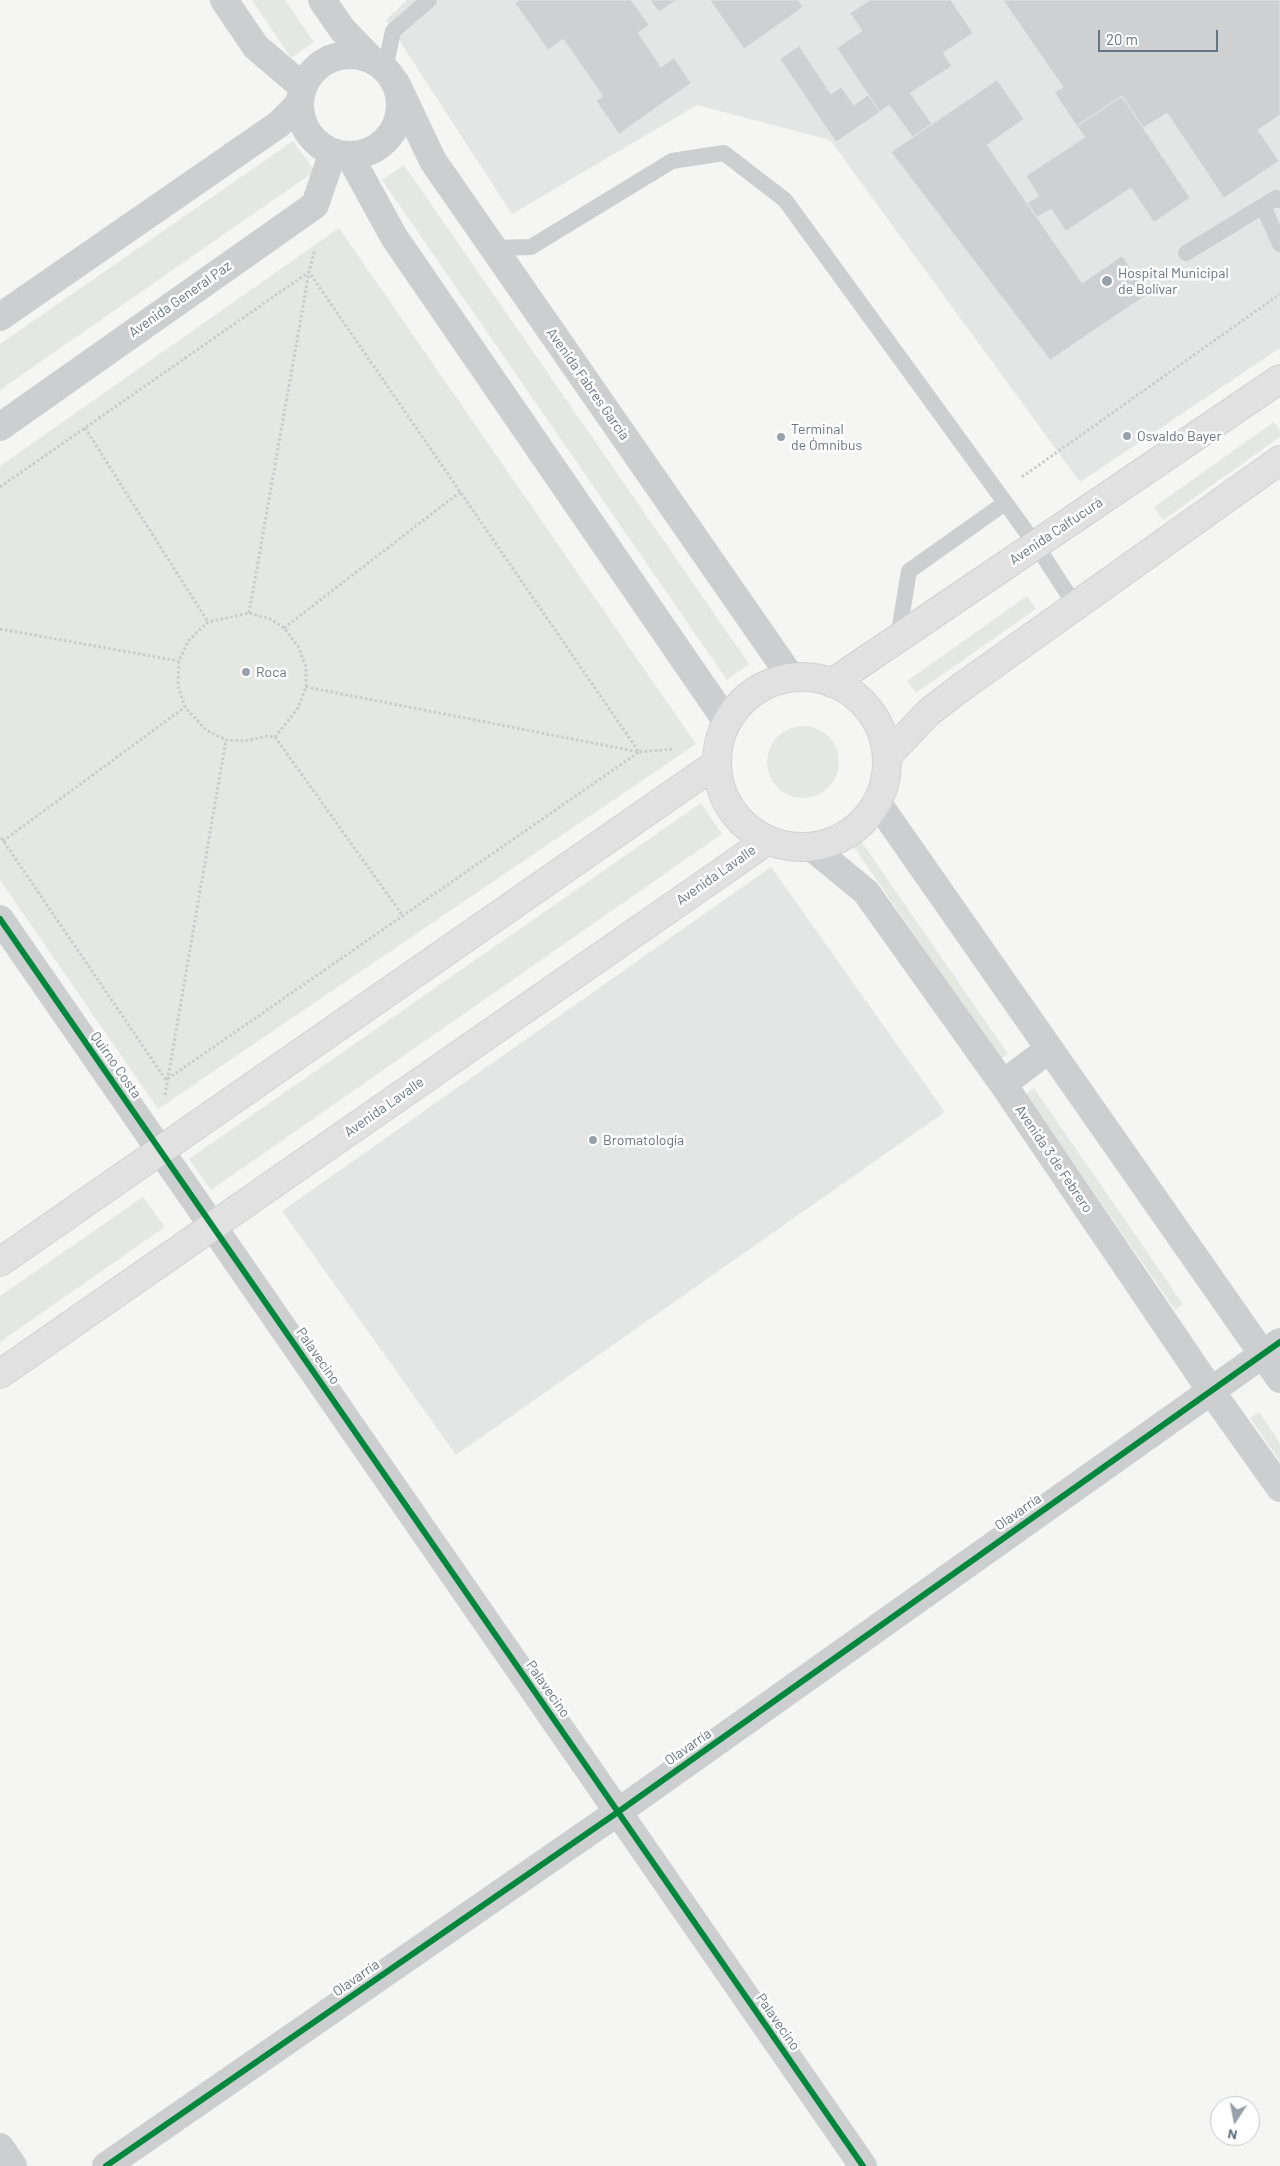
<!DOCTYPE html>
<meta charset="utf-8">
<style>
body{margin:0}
#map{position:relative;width:1280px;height:2166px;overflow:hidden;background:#f5f5f4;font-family:Barlow,sans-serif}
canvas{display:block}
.north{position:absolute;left:1210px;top:2096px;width:50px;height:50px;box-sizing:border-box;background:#fff;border:1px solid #c1c7ce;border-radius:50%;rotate:191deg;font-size:14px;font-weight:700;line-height:20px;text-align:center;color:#657484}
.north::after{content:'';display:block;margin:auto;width:18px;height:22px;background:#97a1ab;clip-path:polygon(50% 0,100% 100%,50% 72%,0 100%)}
.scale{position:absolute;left:1098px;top:30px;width:120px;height:22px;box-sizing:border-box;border:2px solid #657484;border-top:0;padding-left:6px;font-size:15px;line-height:18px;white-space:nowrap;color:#657484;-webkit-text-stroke:4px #fff;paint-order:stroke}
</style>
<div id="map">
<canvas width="1280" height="2166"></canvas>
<div class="north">N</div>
<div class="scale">20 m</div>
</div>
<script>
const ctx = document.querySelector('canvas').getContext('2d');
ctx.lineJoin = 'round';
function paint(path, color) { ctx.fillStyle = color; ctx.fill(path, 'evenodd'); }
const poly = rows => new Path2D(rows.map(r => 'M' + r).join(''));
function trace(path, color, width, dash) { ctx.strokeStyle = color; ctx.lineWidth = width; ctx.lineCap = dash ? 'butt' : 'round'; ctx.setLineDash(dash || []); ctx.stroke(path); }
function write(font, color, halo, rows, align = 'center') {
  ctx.font = font + ' Barlow,sans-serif'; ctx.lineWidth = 5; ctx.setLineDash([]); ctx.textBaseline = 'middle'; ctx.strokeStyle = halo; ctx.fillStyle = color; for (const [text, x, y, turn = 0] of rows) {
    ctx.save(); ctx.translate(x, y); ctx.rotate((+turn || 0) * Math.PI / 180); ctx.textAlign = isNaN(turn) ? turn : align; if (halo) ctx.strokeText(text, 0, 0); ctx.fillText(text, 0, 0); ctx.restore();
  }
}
const built = poly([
 [407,0,1280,0,1280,348,1080,482,830,140,697,105,512,214,386,20],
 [771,867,945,1112,456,1455,282,1211]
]);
const green = poly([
 [252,0,285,0,314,42,291,58],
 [293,141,315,171,0,390,0,344],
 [404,165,749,664,727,680,382,180],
 [339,228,696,744,158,1109,0,880,0,466],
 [1274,422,1280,430,1280,437,1163,520,1154,507],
 [1027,596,1036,609,916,693,907,681],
 '767 762a36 36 0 1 1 72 0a36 36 0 1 1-72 0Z',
 [701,803,722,834,211,1190,189,1159],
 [859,838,1008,1054,1000,1059,851,843],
 [1034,1088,1183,1304,1175,1310,1026,1094],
 [143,1197,165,1227,0,1342,0,1296],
 [1259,1412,1280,1443,1280,1461,1250,1418]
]);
const building = poly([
 [519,0,631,0,649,25,638,33,661,67,674,58,691,83,619,134,596,101,603,96,563,39,548,50,515,3,519,0],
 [650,0,677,0,659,12,650,0],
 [710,0,798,0,803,7,744,49,710,0],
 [870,0,951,0,973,33,943,53,952,66,910,93,932,124,913,137,889,105,880,112,837,48,862,31,850,13,870,0],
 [1003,0,1280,0,1280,115,1258,130,1279,161,1224,198,1167,113,1143,128,1122,96,1077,126,1054,92,1063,87,1003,0],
 [799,46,831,94,841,87,854,105,868,95,880,112,836,142,780,59,799,46],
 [997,80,1024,119,987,145,1082,283,1122,256,1148,294,1050,360,891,152,997,80],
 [1122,96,1190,198,1154,222,1131,188,1066,231,1051,209,1037,217,1027,203,1039,196,1026,176,1085,137,1077,126,1122,96]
]);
const path = poly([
 [85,428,208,622],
 [1022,477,1280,294],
 [0,487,309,272,639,752,166,1080,0,836],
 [249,613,309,272,315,249],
 [284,628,460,492],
 [0,629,179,661],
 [306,687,639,752,673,749],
 [275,737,298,708,306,687,306,667,298,646,284,628,270,619,249,613,208,622,188,641,179,661,178,686,185,707,206,730,226,740,245,741,267,736,275,737,403,916],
 [3,841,185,707],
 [165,1095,226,740]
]);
const service = poly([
 [385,69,393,31,429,0],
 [1263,206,1280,244],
 [493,248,531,247,672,161,724,153,785,200,1036,545,1075,605],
 [1186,253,1276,198,1280,200],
 [898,638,909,571,1005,503]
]);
const minor = poly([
 [0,919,863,2166],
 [0,2147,13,2166],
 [106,2166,618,1812,1280,1342]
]);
const tertiary = poly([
 [224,0,256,47,303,87],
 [322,0,342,29,370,58],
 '300 105a50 50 0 1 1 100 0a50 50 0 1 1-100 0Z',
 [396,83,433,161,791,677],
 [349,155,394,237,727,722],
 [0,317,279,124,300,103],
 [0,427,315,205,333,152],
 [877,802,1280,1379],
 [810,846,866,892,1003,1084,1211,1391,1280,1488],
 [1003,1084,1049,1049]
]);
const secondary = poly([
 '717 762a85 85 0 1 1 170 0a85 85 0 1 1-170 0Z',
 [832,683,1280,379],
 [887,756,929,712,963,686,1280,460],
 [0,1262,717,763],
 [0,1374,768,840]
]);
const cycleway = poly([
 [0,919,863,2166],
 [106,2166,618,1812,1280,1342]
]);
const markers = [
 [1107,281,6,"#97a1ab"],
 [1127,436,5,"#97a1ab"],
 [781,437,5,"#97a1ab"],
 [246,672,5,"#97a1ab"],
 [593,1140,5,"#97a1ab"]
];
const poiNames = [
 ["Hospital Municipal",1118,273],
 ["de Bolívar",1118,289],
 ["Terminal",791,429],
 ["de Ómnibus",791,445],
 ["Osvaldo Bayer",1137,436],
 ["Roca",256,672],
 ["Bromatología",603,1140]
];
const streetNames = [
 ["Avenida General Paz",180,299,-35],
 ["Avenida Fabres García",588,384,55],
 ["Avenida Calfucurá",1056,531,-34],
 ["Avenida Lavalle",716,875,-35],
 ["Quirno Costa",116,1065,55],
 ["Avenida Lavalle",384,1107,-35],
 ["Avenida 3 de Febrero",1054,1159,56],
 ["Palavecino",318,1356,55],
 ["Olavarría",1018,1512,-35],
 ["Palavecino",548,1689,55],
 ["Olavarría",688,1747,-35],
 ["Olavarría",356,1978,-35],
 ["Palavecino",778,2022,55]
];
paint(built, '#e4e5e5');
paint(green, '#e4e8e2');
paint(building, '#ced0d1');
trace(building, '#e4e4e4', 1);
trace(secondary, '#d1d2d3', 30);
trace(path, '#cacbcc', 3, [2.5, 2.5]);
trace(service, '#cdcecf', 16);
trace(minor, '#cdcecf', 28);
trace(tertiary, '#cdcecf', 28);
trace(secondary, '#e1e1e2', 28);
trace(cycleway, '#00873e', 6);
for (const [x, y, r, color] of markers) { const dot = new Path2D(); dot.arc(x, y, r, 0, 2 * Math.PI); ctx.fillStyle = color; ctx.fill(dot); trace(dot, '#fff', 2); }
write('14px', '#657484', '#fff', poiNames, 'left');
write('14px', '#657484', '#fff', streetNames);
</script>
